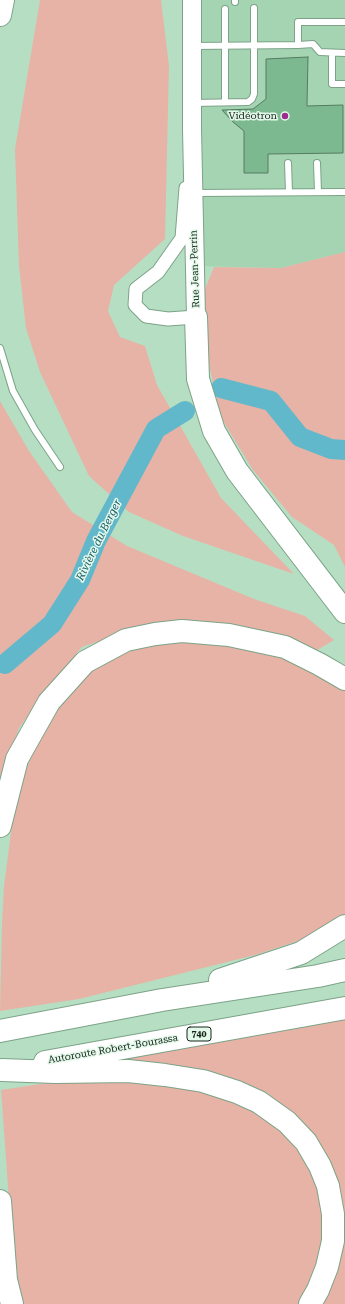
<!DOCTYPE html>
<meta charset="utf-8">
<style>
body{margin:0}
canvas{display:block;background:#b6dec2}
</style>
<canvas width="345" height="1304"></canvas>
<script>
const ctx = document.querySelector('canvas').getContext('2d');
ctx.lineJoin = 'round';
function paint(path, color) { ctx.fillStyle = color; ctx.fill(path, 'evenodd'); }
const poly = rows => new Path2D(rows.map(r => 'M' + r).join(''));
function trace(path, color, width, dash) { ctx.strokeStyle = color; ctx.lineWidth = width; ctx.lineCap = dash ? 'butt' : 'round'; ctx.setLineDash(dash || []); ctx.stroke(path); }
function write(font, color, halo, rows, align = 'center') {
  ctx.font = font + ' "Roboto Serif",serif'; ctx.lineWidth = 3; ctx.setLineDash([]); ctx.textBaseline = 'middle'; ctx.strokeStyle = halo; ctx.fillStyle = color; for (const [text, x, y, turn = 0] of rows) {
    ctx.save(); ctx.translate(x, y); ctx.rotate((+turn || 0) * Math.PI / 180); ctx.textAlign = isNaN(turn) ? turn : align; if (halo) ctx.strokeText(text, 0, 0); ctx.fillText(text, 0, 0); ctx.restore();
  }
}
const built = poly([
 [192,0,345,0,345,252,281,268,195,266]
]);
const green = poly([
 [40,0,161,0,169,66,165,239,114,285,108,311,120,337,145,346,157,385,221,498,294,574,183,536,129,512,89,476,40,372,26,328,19,266,15,149],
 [345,252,345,567,334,545,292,517,253,470,220,416,209,364,203,294,214,267,281,268],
 [0,401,29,451,72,512,127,546,254,599,305,616,334,640,314,652,248,628,170,622,138,628,82,647,49,686,19,728,0,785],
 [200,642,253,649,285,659,323,677,345,691,345,915,329,927,304,939,255,955,79,999,0,1011,2,924,4,886,12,825,24,775,40,736,58,704,82,678,108,661,138,648,164,643],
 [345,1016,345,1304,319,1304,340,1244,311,1136,269,1094,205,1073,106,1060],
 [67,1080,158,1082,193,1089,262,1111,301,1149,327,1206,322,1261,301,1304,20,1304,15,1283,1,1090]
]);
const river = poly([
 [221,388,271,401,300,437,331,449,345,450],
 [5,664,52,624,80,580,96,541,156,429,185,411]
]);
const building = poly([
 [308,57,307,106,343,105,343,153,268,154,268,173,244,173,244,131,233,122,222,110,253,109,266,99,266,59,308,57]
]);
const lane = poly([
 [235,0,235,2],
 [225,9,225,102],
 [298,45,313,44,320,52,345,53],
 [193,46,298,45,298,22,345,22],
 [332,53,332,84,345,84],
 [193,103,248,102,252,99,254,94,254,8],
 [288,163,289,192],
 [317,163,318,192],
 [195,193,345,192],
 [0,348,13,391,35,430,60,467]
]);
const street = poly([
 [186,188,182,238,158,272,136,289,135,305,146,316,168,319,196,317]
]);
const secondary = poly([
 [192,0,192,129,196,317]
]);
const highway = poly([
 [0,15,3,0],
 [196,317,198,379,214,431,237,471,345,612],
 [0,826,17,759,49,702,85,662,126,640,155,634,182,631,229,635,285,647,319,664,345,679],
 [220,980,301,953,345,926],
 [0,1031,162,1000,318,976,345,970],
 [45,1062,345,1008],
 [2,1070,55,1072,128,1071,165,1075,203,1081,237,1092,259,1102,287,1122,306,1142,320,1166,328,1186,333,1214,333,1241,327,1267,318,1290,310,1304],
 [0,1201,6,1280,12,1304]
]);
const markers = [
 [285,116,4,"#9c2d8c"]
];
const shields = [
 [199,1034,24]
];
const shieldNames = [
 ["740",199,1034]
];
const poiNames = [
 ["Vidéotron",277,116]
];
const streetNames = [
 ["Rue Jean-Perrin",195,269,-92],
 ["Autoroute Robert-Bourassa",113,1049,-10]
];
const waterNames = [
 ["Rivière du Berger",99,540,-64]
];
paint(built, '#a5d4b3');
paint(green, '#e7b3a6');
trace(river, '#62b8cb', 20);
paint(building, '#7cb990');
trace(building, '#567b62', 1);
trace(lane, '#7ca388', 8);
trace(street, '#7ca388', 15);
trace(secondary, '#7ca388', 20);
trace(highway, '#7ca388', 24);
trace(lane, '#fff', 6);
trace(street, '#fff', 13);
trace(secondary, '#fff', 18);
trace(highway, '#fff', 22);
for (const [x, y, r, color] of markers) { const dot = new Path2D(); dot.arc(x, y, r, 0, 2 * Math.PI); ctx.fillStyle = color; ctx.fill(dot); trace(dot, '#e5f9eb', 1.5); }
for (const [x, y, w] of shields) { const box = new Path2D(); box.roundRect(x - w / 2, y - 7, w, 14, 3); ctx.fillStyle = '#e5f9eb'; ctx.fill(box); trace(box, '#15241a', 1); }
write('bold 9px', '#15241a', null, shieldNames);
write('10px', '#15241a', '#e5f9eb', poiNames, 'right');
write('10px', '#15241a', '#e5f9eb', streetNames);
write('italic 11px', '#115a68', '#e5f9eb', waterNames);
</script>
